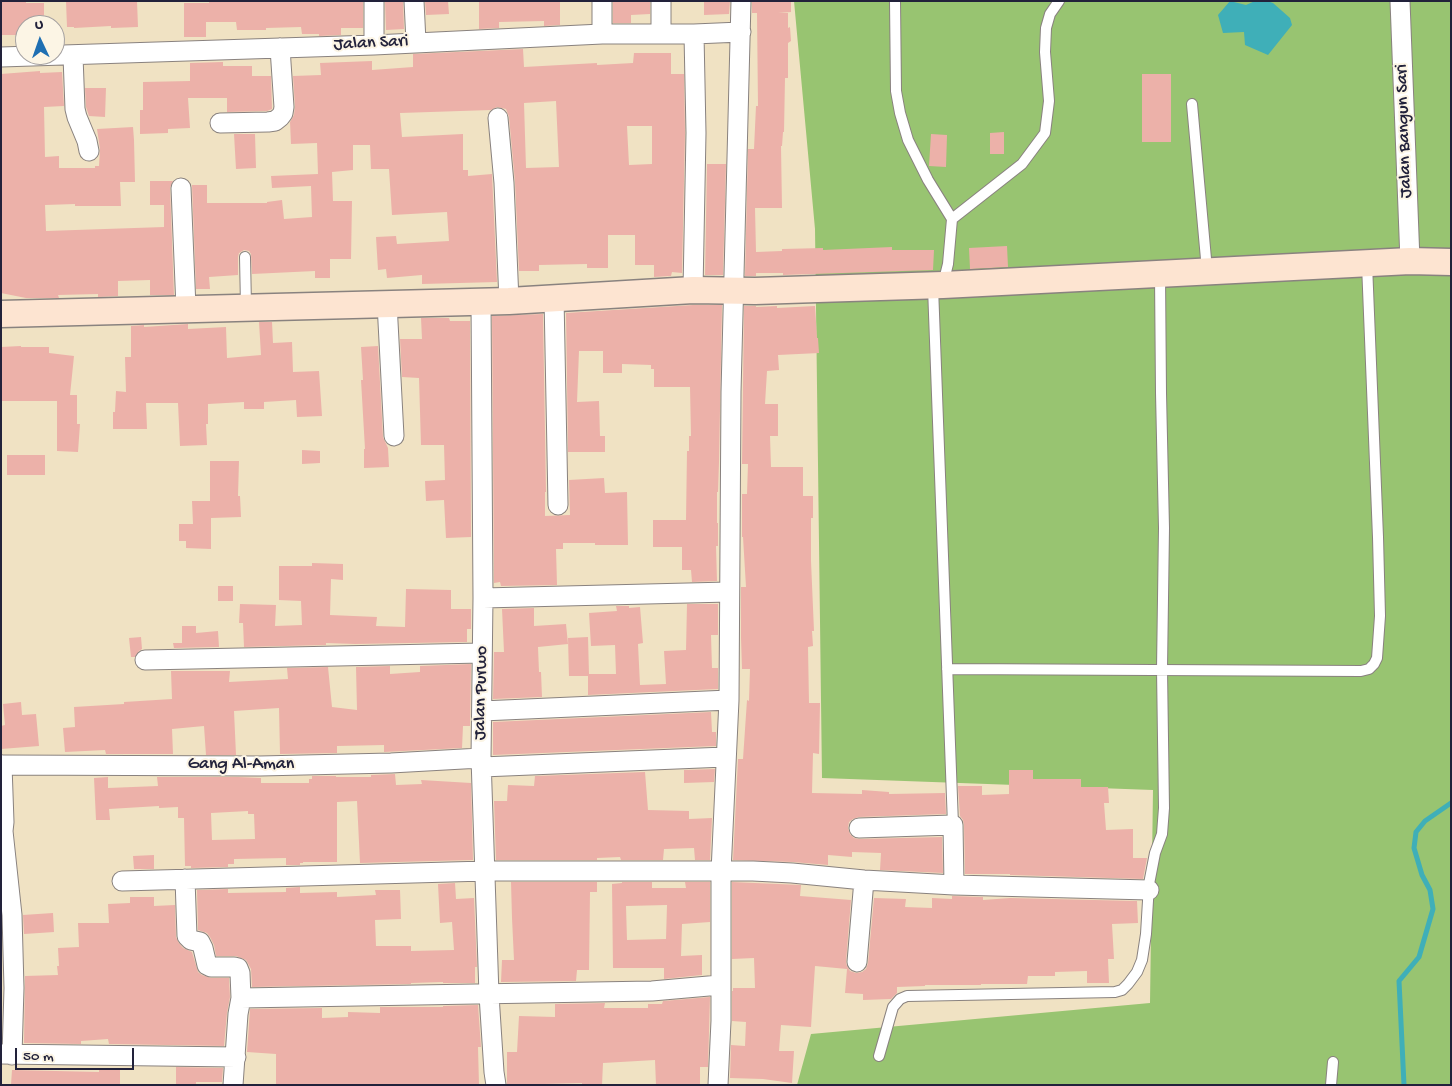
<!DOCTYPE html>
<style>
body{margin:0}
#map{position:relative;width:1452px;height:1086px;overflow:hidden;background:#f0e2c3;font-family:"Gochi Hand",sans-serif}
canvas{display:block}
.frame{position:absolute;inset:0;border:2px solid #22223b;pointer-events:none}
.north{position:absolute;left:15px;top:15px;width:50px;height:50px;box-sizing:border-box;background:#fcf5e5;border:1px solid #a5a1a1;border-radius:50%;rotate:357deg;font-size:14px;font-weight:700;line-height:20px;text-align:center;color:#22223b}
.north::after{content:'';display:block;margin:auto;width:18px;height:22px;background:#1f6fb2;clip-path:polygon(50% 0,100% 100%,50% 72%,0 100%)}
.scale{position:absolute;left:15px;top:1048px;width:119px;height:22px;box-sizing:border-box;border:2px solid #22223b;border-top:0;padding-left:6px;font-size:15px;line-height:18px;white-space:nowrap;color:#22223b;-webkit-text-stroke:4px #fcf5e5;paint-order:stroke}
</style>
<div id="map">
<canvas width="1452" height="1086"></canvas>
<div class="frame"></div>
<div class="north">U</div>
<div class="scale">50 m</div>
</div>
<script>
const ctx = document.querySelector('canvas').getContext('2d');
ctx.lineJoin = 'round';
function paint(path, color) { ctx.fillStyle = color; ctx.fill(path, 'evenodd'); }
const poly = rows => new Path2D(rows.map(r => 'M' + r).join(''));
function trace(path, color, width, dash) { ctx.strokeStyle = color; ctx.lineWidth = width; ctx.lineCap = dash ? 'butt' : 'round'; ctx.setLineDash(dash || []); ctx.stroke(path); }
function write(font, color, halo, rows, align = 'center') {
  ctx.font = font + ' "Gochi Hand",sans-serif'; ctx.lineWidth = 4; ctx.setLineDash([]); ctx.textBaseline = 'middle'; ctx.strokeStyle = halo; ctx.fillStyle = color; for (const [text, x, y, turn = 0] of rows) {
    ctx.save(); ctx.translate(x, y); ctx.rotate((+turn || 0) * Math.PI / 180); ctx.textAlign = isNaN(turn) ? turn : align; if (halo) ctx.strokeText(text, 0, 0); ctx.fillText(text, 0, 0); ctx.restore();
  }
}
const green = poly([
 [794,1,1451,1,1451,1085,797,1085,811,1034,1150,1003,1153,790,822,778,815,229]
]);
const water = poly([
 [1230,1,1246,5,1255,1,1267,1,1273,3,1290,18,1292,25,1268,55,1245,45,1244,32,1223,33,1218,15]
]);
const stream = poly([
 [1404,1085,1399,981,1419,957,1433,909,1430,890,1422,875,1414,848,1416,832,1425,821,1451,803]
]);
const building = poly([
 [1,1,26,1,26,3,44,3,44,25,25,25,25,35,1,35],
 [66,1,137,1,138,27,111,28,111,26,74,28,74,27,67,27],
 [209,1,363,1,363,28,341,28,341,35,319,36,319,34,302,34,301,27,266,28,266,30,237,30,236,22,206,22,206,37,184,37,184,3,209,3],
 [385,1,403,1,404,29,386,30],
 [425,1,448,1,449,14,426,15],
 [479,1,560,1,560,25,544,26,544,21,499,22,499,28,479,29],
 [613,1,650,1,650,14,631,15,631,23,613,23],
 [704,1,730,1,729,14,704,15],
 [752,1,791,1,791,12,778,13,788,13,788,28,790,27,791,41,788,43,788,78,785,78,784,132,783,132,782,146,781,146,782,208,755,208,756,252,782,251,782,249,823,248,823,250,892,247,892,250,934,250,933,270,783,275,783,273,756,273,756,276,745,276,748,149,754,149,756,106,758,106,757,13,752,13],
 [523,49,524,67,597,63,597,65,633,63,634,53,671,53,671,74,684,74,685,133,682,273,672,272,671,276,654,277,654,265,635,265,635,235,608,235,608,268,587,268,587,264,539,265,539,271,519,271,515,182,509,117,506,109,497,107,491,110,400,113,402,137,463,134,463,170,468,170,468,176,492,174,497,282,422,284,422,275,387,278,386,269,378,270,376,237,396,236,397,244,449,241,447,212,392,215,389,169,371,169,370,145,353,145,353,170,332,172,333,201,352,201,351,259,330,259,330,278,315,278,315,271,252,274,251,254,249,251,244,250,239,253,238,257,238,275,209,277,210,289,196,289,192,185,207,185,207,203,267,203,267,202,282,200,284,219,312,217,311,186,272,188,271,176,318,174,317,143,291,144,290,122,294,115,295,106,293,76,321,75,320,63,372,61,372,70,413,67,413,54],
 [556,101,559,167,526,168,524,103],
 [627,126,652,126,652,164,629,165],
 [223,62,223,66,252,66,252,76,271,76,272,109,267,111,227,112,227,98,188,98,190,128,168,129,168,133,140,134,140,110,143,110,143,82,190,81,190,63],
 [40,71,40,73,62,72,64,106,44,107,45,157,59,156,59,168,95,168,95,166,99,166,100,149,97,129,133,127,134,140,135,182,120,182,121,206,75,206,75,204,45,205,46,231,164,227,164,205,150,205,150,181,173,181,170,188,174,295,150,295,150,280,118,281,118,296,98,297,98,294,58,295,59,298,26,298,1,293,1,74],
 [1142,74,1171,74,1171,142,1142,142],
 [85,88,106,88,105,117,89,116,86,107],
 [1004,132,1004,154,990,154,990,133],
 [234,134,255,134,256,168,236,169],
 [931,134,947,135,946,167,929,166],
 [707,164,726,164,723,275,705,275],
 [1007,246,1008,267,970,269,969,248],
 [693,305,722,305,719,462,718,492,717,492,717,523,718,523,718,546,716,546,717,581,692,582,691,570,682,570,682,547,653,547,653,520,686,520,687,451,689,451,689,436,691,436,690,387,654,387,654,369,651,369,651,365,622,364,622,373,603,373,603,351,579,351,577,402,599,401,600,436,605,436,605,452,568,452,566,313],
 [744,306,756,306,756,307,777,306,777,308,815,306,817,338,818,338,819,353,778,355,779,370,767,371,765,404,778,404,778,436,770,436,771,467,803,467,803,496,813,496,813,518,811,518,811,561,814,631,812,631,813,646,808,647,809,703,820,703,819,754,813,753,812,793,862,794,862,790,889,792,889,794,945,793,946,814,859,817,853,819,849,822,848,828,850,834,854,838,859,839,942,837,943,873,880,870,881,853,852,852,852,857,828,855,828,865,793,862,733,860,738,759,743,759,747,700,749,701,750,669,742,669,741,638,741,587,746,587,743,537,742,537,742,494,747,494,748,464,742,464],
 [543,314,546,492,545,492,545,516,570,515,569,480,604,478,605,493,627,492,628,545,595,545,595,543,563,543,563,549,556,549,557,585,501,586,500,582,494,583,492,316],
 [421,318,449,318,450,321,470,321,471,537,446,538,444,500,426,501,425,481,445,480,444,445,421,445,419,378,402,377,400,339,422,339],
 [259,322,272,322,273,343,292,342,293,372,319,371,322,416,297,417,296,400,264,402,264,409,244,409,244,402,208,404,208,424,206,424,207,445,180,446,178,403,146,403,147,429,113,429,113,412,115,412,116,391,126,392,125,357,131,357,131,326,144,325,144,327,188,324,188,329,226,327,227,358,261,355],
 [21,346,21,347,49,347,49,353,74,356,70,395,77,395,77,424,80,424,78,452,57,451,57,401,1,401,1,347],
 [378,346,383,437,388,448,389,467,364,468,364,449,365,449,361,380,363,380,361,347],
 [302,450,320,451,320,463,302,464],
 [7,455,45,455,45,475,7,475],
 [210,461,239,461,238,496,240,496,241,517,211,518,211,549,186,548,186,541,179,541,179,524,193,524,192,501,210,501],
 [312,563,343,564,343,580,331,579,330,615,377,617,376,626,405,627,406,589,451,590,451,609,471,609,471,629,467,629,467,642,355,644,326,643,326,645,244,647,243,623,239,623,240,604,276,605,275,626,302,625,301,601,279,600,279,566,312,566],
 [218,586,233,586,233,601,218,601],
 [687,604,718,604,718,635,711,635,712,668,718,668,718,689,588,695,588,676,569,676,568,638,588,637,589,674,616,674,615,645,591,646,589,613,617,611,616,606,629,606,629,608,640,607,643,643,638,644,640,685,666,684,664,651,686,650],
 [534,608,534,626,566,624,568,644,538,647,539,672,541,672,542,697,493,699,494,652,504,652,502,609],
 [182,626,196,626,196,633,218,631,219,647,174,648,173,643,182,643],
 [141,637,142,649,139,651,135,657,131,657,129,638],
 [471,664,470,726,463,726,462,748,384,752,384,745,337,746,337,753,280,754,279,708,234,711,236,755,206,755,204,726,172,729,173,754,106,754,105,750,65,752,63,728,75,727,74,707,124,704,124,702,172,699,171,671,230,671,229,682,288,679,287,668,328,667,332,707,357,710,356,667,390,666,390,674,420,672,420,666],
 [21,702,22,715,36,714,39,746,1,749,1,726,5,725,3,704],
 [711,712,712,732,716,732,716,746,493,755,493,722],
 [715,769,714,782,684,783,684,770],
 [1009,770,1033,770,1033,779,1081,779,1081,787,1108,787,1109,803,1104,803,1106,830,1133,829,1133,858,1147,858,1143,879,1010,875,1010,874,965,874,964,825,963,820,960,816,958,786,982,786,982,795,1009,794],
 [645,772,648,810,689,811,689,819,712,818,710,860,695,860,694,848,664,849,663,860,621,860,620,857,597,858,597,860,496,860,494,801,507,801,508,785,534,786,535,776],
 [395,774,396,785,422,784,421,780,471,783,473,860,360,863,357,801,337,802,337,862,303,862,303,863,300,863,300,865,286,865,286,858,234,859,234,864,228,864,228,867,191,868,191,866,185,866,184,818,178,818,178,807,159,808,159,806,109,809,110,820,96,820,94,778,108,777,108,788,158,786,157,777,238,777,261,778,261,783,309,783,309,779,312,779,312,776,336,776,336,777,371,777,371,775],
 [248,811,248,814,254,814,255,839,212,840,211,813],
 [154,855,154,869,134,869,133,856],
 [511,882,597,882,597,892,590,892,589,970,577,970,576,981,501,982,502,960,514,960,512,918],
 [622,882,652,882,652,888,686,888,685,882,710,882,710,922,682,924,681,956,702,955,702,975,664,979,664,968,613,968,612,884,622,883],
 [667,905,666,939,627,940,626,906],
 [732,882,801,885,800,896,851,900,846,962,847,966,850,971,856,973,862,972,866,969,868,963,874,898,906,899,905,907,932,908,932,898,952,899,952,896,983,897,983,900,1010,898,1137,901,1138,923,1112,924,1114,959,1108,959,1109,983,1087,983,1087,971,1055,972,1055,976,1028,976,1027,984,981,984,981,985,925,985,925,986,897,987,897,993,891,999,863,1000,863,994,845,993,847,969,815,966,811,1027,781,1025,779,1051,794,1051,792,1083,763,1079,730,1078,731,1045,745,1046,746,1022,732,1021,732,991,733,991,733,988,755,988,754,958,732,959],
 [455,883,456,899,474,898,477,967,475,967,475,983,443,983,443,982,411,983,411,984,252,987,251,969,246,960,236,956,216,956,214,945,210,937,207,933,198,930,197,890,228,889,228,893,286,892,286,888,300,887,300,893,337,892,337,897,376,895,375,890,400,890,401,919,375,920,376,946,411,946,411,951,454,950,452,922,440,923,438,884],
 [130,897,154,897,154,906,175,905,176,937,179,943,183,948,192,952,198,972,202,975,211,978,229,978,230,997,227,1013,224,1046,109,1044,108,1039,81,1041,81,1044,24,1043,25,976,58,975,57,966,59,966,58,948,79,947,78,923,109,923,108,904,130,903],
 [53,913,54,932,24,934,23,915],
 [710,997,708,1067,700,1067,700,1085,656,1085,655,1060,603,1063,602,1085,582,1085,582,1083,507,1085,507,1052,517,1052,519,1016,555,1017,555,1004,605,1003,604,1008,648,1008,648,1004,662,1004,663,1001],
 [478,1005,481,1047,478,1047,479,1085,276,1085,276,1054,247,1052,250,1009,322,1008,322,1018,348,1017,348,1012,380,1013,380,1007,443,1007,443,1006],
 [176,1067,223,1068,222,1082,196,1082,196,1085,176,1085],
 [12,1070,99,1072,99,1070,120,1070,120,1085,11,1085]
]);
const lane = poly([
 [895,1,896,91,900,113,908,140,928,180,952,219,948,264,943,284],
 [1192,104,1207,270],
 [952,219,1022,164,1045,133,1049,101,1045,52,1046,28,1050,14,1059,1],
 [245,257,246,306],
 [933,287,953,825],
 [947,669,1361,671,1369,669,1374,664,1377,658,1380,616,1378,537,1367,264],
 [879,1056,893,1007,900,999,907,996,1115,992,1122,990,1128,984,1137,972,1142,960,1146,934,1149,884,1155,853,1162,834,1164,808,1162,669,1164,528,1161,393,1160,275],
 [1331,1085,1333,1062]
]);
const street = poly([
 [414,1,416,42],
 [602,1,602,34],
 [661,1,661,34],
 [1400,1,1410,261],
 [374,45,374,1],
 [73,56,75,109,77,117,87,141,89,151],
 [1,57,374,45,602,34,694,34,741,32],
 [498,118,504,183,509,301],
 [220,123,268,122,275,121,280,117,283,113,284,107,280,48],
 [181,188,186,308],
 [693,290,696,133,694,34],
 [554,297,558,505],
 [481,301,483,598,481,758,489,995,494,1072,496,1085],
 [387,303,394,436],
 [483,598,729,592],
 [145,660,482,653],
 [482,711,729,700],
 [1,765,260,766,391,763,481,758],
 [2,765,4,822,3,831,12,915,14,988,12,1055],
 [482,767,725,757],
 [859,828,953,825,954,885],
 [185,879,187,936,191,940,200,942,203,948,207,965,211,967,234,967,238,968,240,973,241,998],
 [122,881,486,871,753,871,792,873,864,880,954,885,1149,890],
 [857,962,864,880],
 [1,1054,236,1057],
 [233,1085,238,1014,241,998,652,991,720,985],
 [718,1085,721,1021,721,872,729,700,731,392,741,1]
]);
const secondary = poly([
 [1,314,509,301,693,290,755,291,943,285,1410,261,1451,262]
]);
const streetNames = [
 ["Jalan Sari",371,44,-3],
 ["Jalan Bangun Sari",1405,131,-92],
 ["Jalan Purwo",482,693,-89],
 ["Gang Al-Aman",241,765]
];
paint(green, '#98c471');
paint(water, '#3fafb8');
trace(stream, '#3fafb8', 5);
paint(building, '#ecb1a9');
trace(lane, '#89827f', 12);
trace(street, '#89827f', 21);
trace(secondary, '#89827f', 29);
trace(lane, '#fff', 10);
trace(street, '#fff', 19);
trace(secondary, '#fde4d1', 26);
write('18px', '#22223b', '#fcf5e5', streetNames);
</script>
